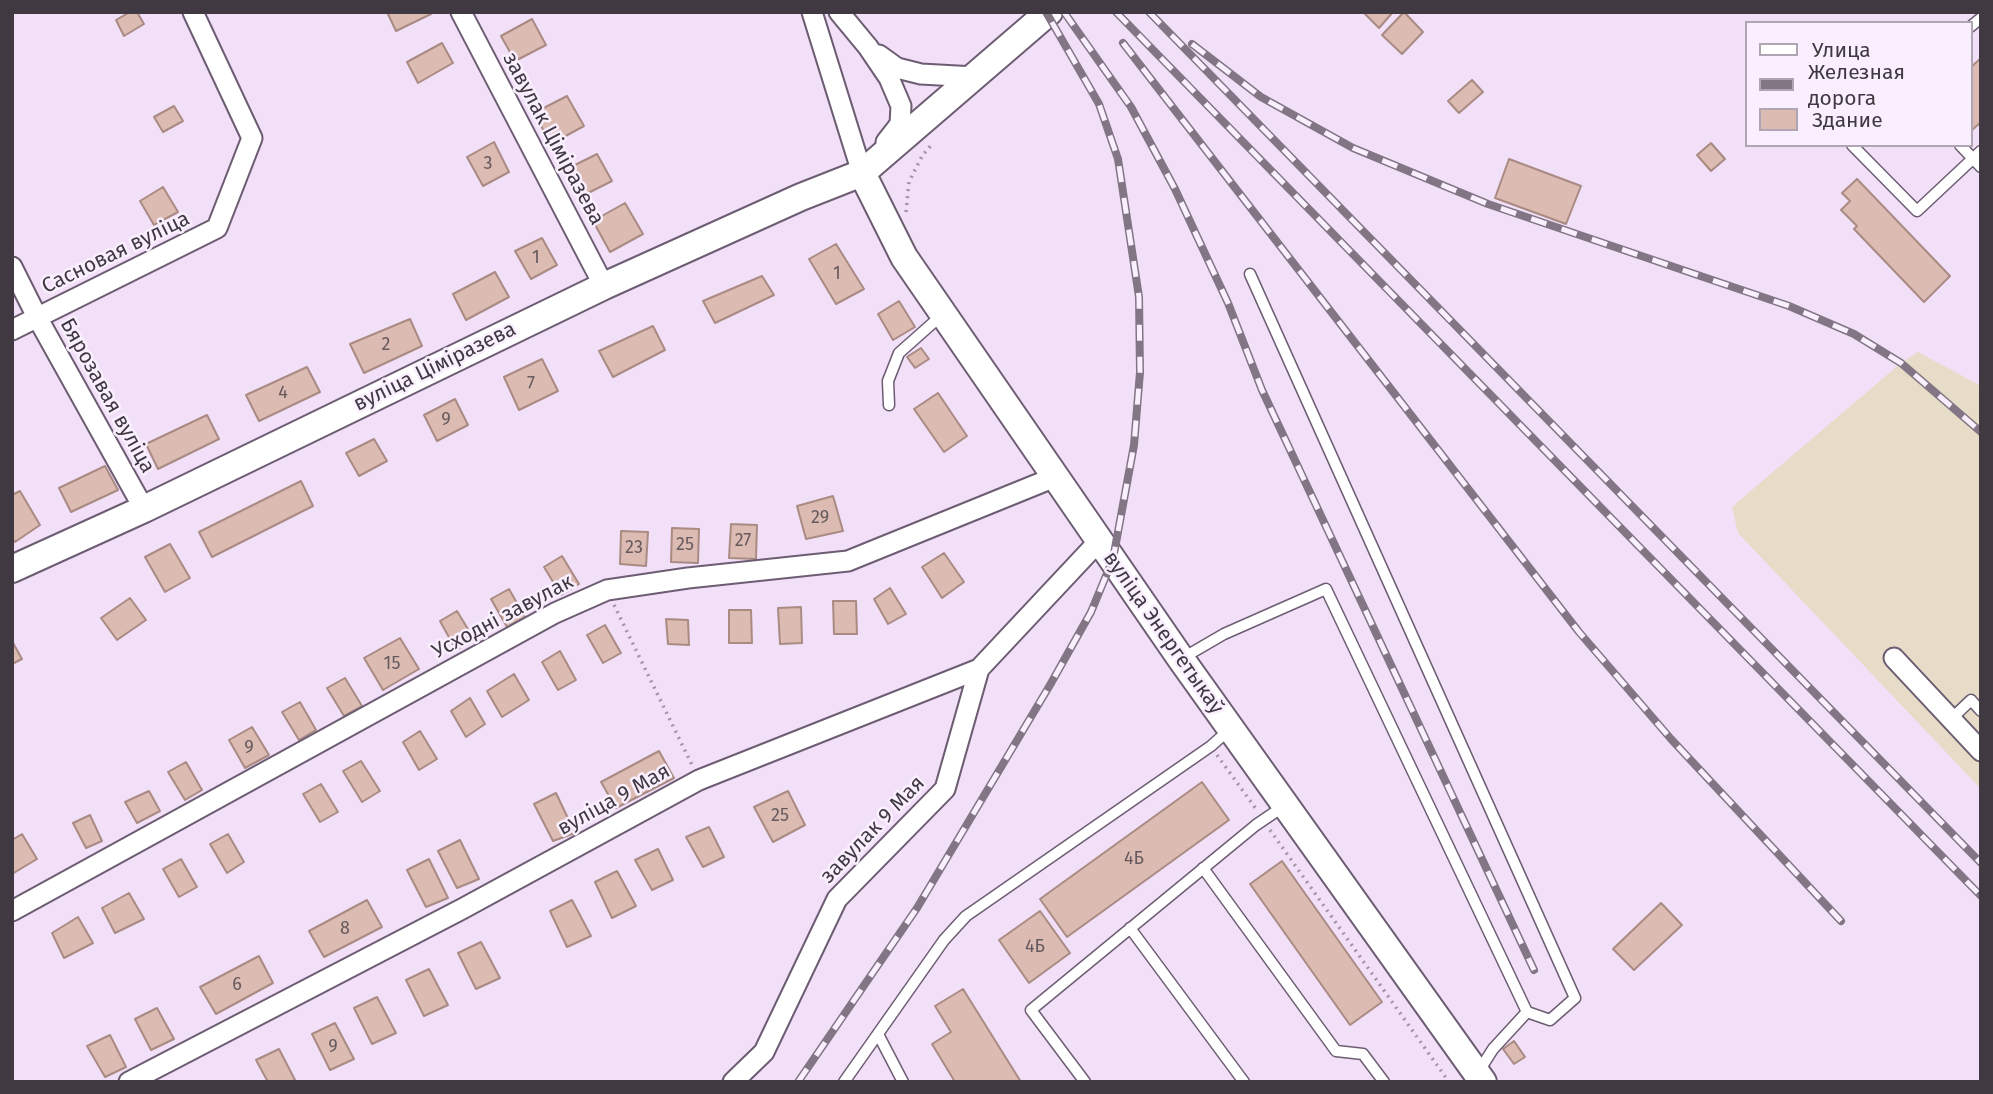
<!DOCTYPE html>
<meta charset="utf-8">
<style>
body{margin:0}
#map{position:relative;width:1993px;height:1094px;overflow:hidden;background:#f2dff8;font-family:"Fira Sans",sans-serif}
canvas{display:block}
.frame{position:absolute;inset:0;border:14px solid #403942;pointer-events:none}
.legend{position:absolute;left:1745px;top:21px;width:228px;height:126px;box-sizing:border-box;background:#faeffe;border:2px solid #b0a6b3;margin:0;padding:9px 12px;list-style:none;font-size:21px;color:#403942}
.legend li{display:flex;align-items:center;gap:14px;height:35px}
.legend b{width:35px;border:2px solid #b0a6b3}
</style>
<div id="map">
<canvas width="1993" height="1094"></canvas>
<div class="frame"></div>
<ul class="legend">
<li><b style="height:9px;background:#fff"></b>Улица</li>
<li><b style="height:9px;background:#827685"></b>Железная дорога</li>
<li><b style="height:19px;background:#dbbbb2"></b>Здание</li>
</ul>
</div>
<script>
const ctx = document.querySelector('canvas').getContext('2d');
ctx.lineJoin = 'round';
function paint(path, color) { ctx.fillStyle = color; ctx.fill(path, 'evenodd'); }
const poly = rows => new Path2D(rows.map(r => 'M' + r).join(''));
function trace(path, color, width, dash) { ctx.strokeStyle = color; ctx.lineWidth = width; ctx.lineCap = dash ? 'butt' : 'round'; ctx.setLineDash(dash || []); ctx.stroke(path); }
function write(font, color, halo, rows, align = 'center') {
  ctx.font = font + ' "Fira Sans",sans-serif'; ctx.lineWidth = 5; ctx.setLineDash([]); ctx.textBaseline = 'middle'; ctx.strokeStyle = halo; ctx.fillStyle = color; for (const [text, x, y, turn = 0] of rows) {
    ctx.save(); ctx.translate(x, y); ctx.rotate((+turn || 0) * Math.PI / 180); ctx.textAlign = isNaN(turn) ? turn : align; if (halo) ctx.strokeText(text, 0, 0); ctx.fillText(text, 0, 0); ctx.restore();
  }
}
const commercial = poly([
 [1918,352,1981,386,1981,789,1738,533,1732,507,1901,363]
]);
const building = poly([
 [130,12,137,12,144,24,124,36,116,20,130,12],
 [387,12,431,12,431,14,396,31,387,12],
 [1363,12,1393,12,1379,28,1363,12],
 [1404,12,1423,32,1402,54,1382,35,1404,12],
 [532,19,546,45,515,61,501,36,532,19],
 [442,43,453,63,418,83,407,62,442,43],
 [1981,58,1981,122,1970,132,1970,68,1981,58],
 [1472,80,1483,92,1459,113,1448,101,1472,80],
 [567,96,584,126,551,144,534,113,567,96],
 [174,106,183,121,163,132,154,117,174,106],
 [494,142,509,172,483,186,467,157,494,142],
 [1711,143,1725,159,1711,171,1697,155,1711,143],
 [597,154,612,181,582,196,567,169,597,154],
 [1509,159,1581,186,1566,224,1495,198,1509,159],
 [1857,179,1950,276,1924,302,1854,229,1857,226,1841,210,1850,201,1842,193,1857,179],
 [163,187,178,212,154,225,140,201,163,187],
 [625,203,643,234,610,252,593,221,625,203],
 [542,238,557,265,531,279,515,251,542,238],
 [836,244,864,289,836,304,809,259,836,244],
 [495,272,509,297,466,320,453,294,495,272],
 [762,276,774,295,715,323,703,301,762,276],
 [899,301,915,327,893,340,878,314,899,301],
 [410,319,422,346,364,373,350,344,410,319],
 [653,326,665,350,613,377,599,351,653,326],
 [921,348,929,359,915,368,907,357,921,348],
 [542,359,558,391,519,410,504,377,542,359],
 [307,367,320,392,259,421,246,395,307,367],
 [938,393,967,436,944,452,914,409,938,393],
 [455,399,468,425,437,441,424,415,455,399],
 [207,415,219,439,158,469,146,444,207,415],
 [374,439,387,461,359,476,346,453,374,439],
 [105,466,118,490,71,512,59,488,105,466],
 [301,481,313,506,212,557,199,532,301,481],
 [20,491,40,525,15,542,12,538,12,495,20,491],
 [833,496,843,531,806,539,797,506,833,496],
 [731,524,757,525,756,559,729,558,731,524],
 [672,528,699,529,698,563,671,562,672,528],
 [621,531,648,532,646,566,620,564,621,531],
 [170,544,190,578,165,592,145,557,170,544],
 [944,553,964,582,942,598,922,567,944,553],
 [562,556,579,584,561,595,544,567,562,556],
 [890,588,906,614,888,624,874,599,890,588],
 [509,589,525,617,507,627,491,599,509,589],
 [130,598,146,620,117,640,101,618,130,598],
 [833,601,856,601,857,634,834,634,833,601],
 [801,607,802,643,780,644,778,608,801,607],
 [729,610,751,610,752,643,729,643,729,610],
 [457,611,474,639,456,650,440,621,457,611],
 [666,619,688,620,689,645,668,644,666,619],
 [605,625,621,653,603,663,587,635,605,625],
 [400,638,419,669,383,690,364,658,400,638],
 [12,641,22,659,12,664,12,641],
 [560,651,576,680,558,690,542,662,560,651],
 [514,674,529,700,502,717,487,691,514,674],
 [345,678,362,706,344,716,327,688,345,678],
 [470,698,485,724,466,737,451,711,470,698],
 [300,702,316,730,299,740,282,712,300,702],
 [252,727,269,755,245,768,229,740,252,727],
 [420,731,437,759,419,770,403,742,420,731],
 [659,751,674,778,616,808,601,782,659,751],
 [361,761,380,791,362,802,343,771,361,761],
 [186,762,202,790,185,800,168,772,186,762],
 [1202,782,1229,820,1067,937,1040,899,1202,782],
 [321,784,338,812,320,822,303,794,321,784],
 [149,791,160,811,137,823,125,802,149,791],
 [788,791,805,825,773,842,754,807,788,791],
 [556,793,575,833,553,841,534,804,556,793],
 [90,815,102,841,86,848,73,823,90,815],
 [709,827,724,857,703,867,686,837,709,827],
 [22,834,37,859,12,874,12,840,22,834],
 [228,834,244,862,227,873,210,844,228,834],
 [460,840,479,879,457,888,438,851,460,840],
 [658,849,673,880,652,890,635,860,658,849],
 [181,859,197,887,179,897,163,869,181,859],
 [429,859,448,898,426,907,407,870,429,859],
 [1282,861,1382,1002,1350,1025,1250,884,1282,861],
 [617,871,636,906,612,918,595,882,617,871],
 [129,893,144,919,115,933,102,908,129,893],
 [367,900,382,927,324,957,309,931,367,900],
 [572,900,591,936,567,947,550,911,572,900],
 [1661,903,1682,925,1634,970,1613,949,1661,903],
 [1040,911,1070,953,1029,983,999,940,1040,911],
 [78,917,93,943,64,958,52,933,78,917],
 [481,942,500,978,476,989,458,953,481,942],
 [259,956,273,983,216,1014,200,987,259,956],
 [429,969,448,1005,424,1016,406,980,429,969],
 [963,989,1021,1082,955,1082,932,1044,951,1032,935,1006,963,989],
 [377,997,396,1033,372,1044,354,1008,377,997],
 [157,1008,174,1039,151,1050,135,1019,157,1008],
 [335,1023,354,1059,330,1070,312,1034,335,1023],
 [110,1035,126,1067,105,1077,87,1046,110,1035],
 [1514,1041,1525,1057,1514,1064,1503,1049,1514,1041],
 [279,1049,295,1080,291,1082,268,1082,256,1060,279,1049]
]);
const path = poly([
 [906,212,909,182,922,156,933,143],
 [614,605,692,765],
 [1217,755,1256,809],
 [1270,830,1449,1082]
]);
const lane = poly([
 [1970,27,1981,18],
 [1852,145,1917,211,1981,151],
 [1960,145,1981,167],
 [1250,274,1575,998,1550,1020,1527,1012],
 [889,405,888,381,899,353,943,314],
 [1181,659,1224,634,1326,589,1527,1012,1493,1049,1479,1071],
 [1951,719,1971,700,1981,711],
 [1203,868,1336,1051,1363,1054,1384,1082],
 [1130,928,1244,1082],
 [878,1034,903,1082],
 [844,1082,944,940,966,916,1211,746,1229,730],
 [1085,1082,1031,1010,1256,825,1284,806]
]);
const street = poly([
 [461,12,604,286],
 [812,12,862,173],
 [839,12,868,47,889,78,901,106,900,124,886,142],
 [879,55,897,68,921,74,975,77],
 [12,267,37,317,144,509],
 [12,330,217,228,252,138,193,12],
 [1894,658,1981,751],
 [12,911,555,613,607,590,688,578,848,561,1055,477],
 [129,1082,462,909,699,780,979,669,1099,541],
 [733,1082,764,1052,837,899,945,789,979,669]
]);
const secondary = poly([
 [862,173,904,257,1181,659,1483,1082],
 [12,569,144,509,604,286,801,197,862,173,1049,12]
]);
const rail = poly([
 [1064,12,1131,107,1175,189,1228,303,1262,390,1534,970],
 [1116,12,1981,896],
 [1149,12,1981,863],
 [1123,43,1579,632,1671,739,1841,921],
 [1192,44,1261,97,1353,148,1488,204,1789,306,1854,334,1901,363,1981,432],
 [798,1082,917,908,1050,685,1091,612,1113,559,1134,445,1140,372,1139,297,1118,159,1099,104,1046,12]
]);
const numberNames = [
 ["3",488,164],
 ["1",536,258],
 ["1",837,274],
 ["2",386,345],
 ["7",531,384],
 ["4",283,393],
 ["9",446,420],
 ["29",820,518],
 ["27",743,541],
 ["25",685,545],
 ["23",634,548],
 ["15",392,664],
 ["9",249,748],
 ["25",780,816],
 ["4Б",1134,859],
 ["8",345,929],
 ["4Б",1035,947],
 ["6",237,985],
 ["9",333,1047]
];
const streetNames = [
 ["завулак Ціміразева",553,139,62],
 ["Сасновая вуліца",116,253,-26],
 ["вуліца Ціміразева",435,367,-26],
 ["Бярозавая вуліца",107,396,61],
 ["Усходні завулак",503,617,-28],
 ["вуліца Энергетыкаў",1163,633,55],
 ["вуліца 9 Мая",614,800,-29],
 ["завулак 9 Мая",873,830,-46]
];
paint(commercial, '#e6dcc7');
paint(building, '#dbbbb2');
trace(building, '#a98b83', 2);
trace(lane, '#6d5d72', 13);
trace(street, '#6d5d72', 23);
trace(secondary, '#6d5d72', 30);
trace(path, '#a294a6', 3.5, [2, 5]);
trace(lane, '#fff', 10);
trace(street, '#fff', 19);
trace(secondary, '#fff', 26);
trace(rail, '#827685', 8);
trace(rail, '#faeffe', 5, [16]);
write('18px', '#675a5e', null, numberNames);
write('21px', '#403942', '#faeffe', streetNames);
</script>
